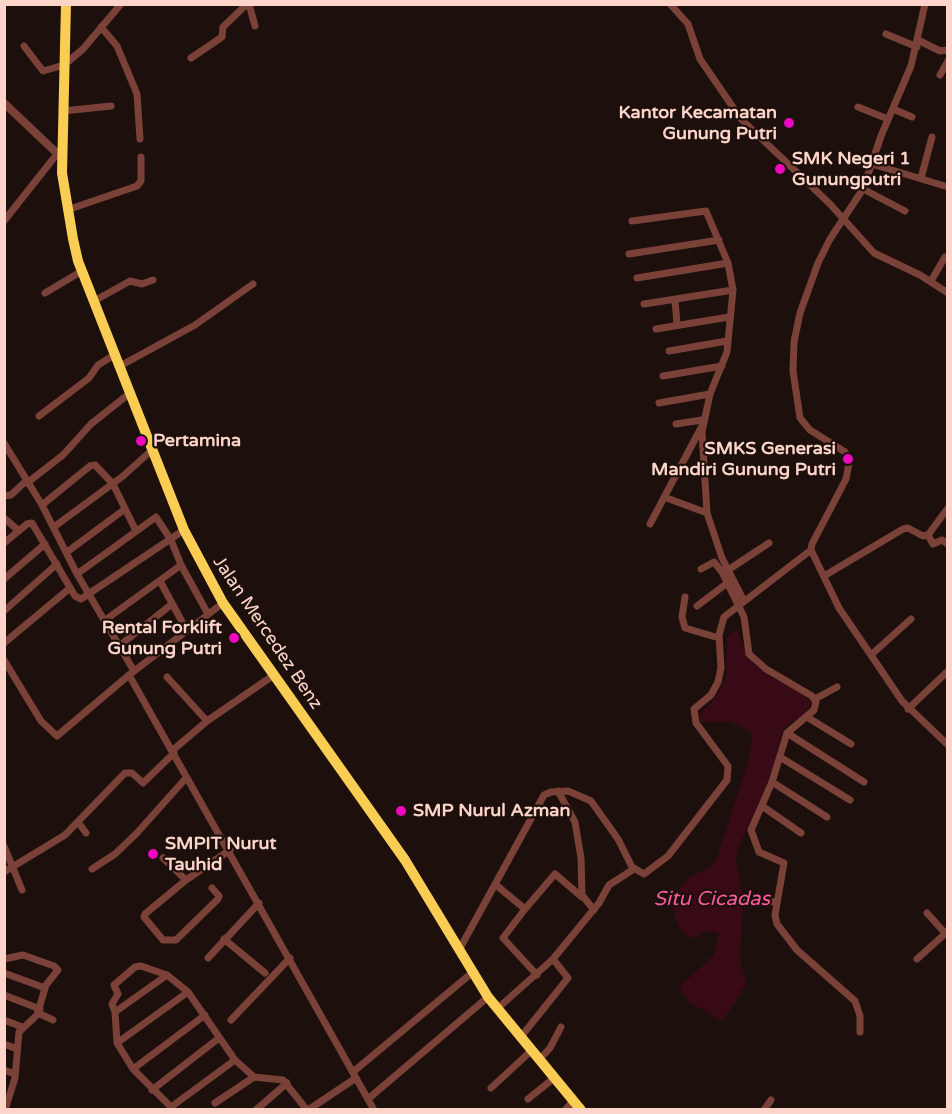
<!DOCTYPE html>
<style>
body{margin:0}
#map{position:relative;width:952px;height:1114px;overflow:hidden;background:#1d100c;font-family:"Varela Round",sans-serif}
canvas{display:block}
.frame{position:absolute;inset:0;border:6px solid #fdd4c9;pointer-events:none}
</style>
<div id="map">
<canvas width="952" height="1114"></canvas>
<div class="frame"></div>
</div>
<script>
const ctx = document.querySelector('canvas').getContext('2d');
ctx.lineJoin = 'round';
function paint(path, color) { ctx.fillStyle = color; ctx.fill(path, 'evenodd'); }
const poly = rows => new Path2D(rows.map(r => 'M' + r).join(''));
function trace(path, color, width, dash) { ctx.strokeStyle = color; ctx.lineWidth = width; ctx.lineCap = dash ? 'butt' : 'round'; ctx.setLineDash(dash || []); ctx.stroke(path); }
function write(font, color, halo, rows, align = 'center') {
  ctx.font = font + ' "Varela Round",sans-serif'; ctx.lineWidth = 4.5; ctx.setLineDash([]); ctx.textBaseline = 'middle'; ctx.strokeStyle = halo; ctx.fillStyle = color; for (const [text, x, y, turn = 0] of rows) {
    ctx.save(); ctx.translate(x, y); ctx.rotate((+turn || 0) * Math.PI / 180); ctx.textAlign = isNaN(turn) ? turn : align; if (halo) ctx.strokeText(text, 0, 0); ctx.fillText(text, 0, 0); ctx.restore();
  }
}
const water = poly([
 [737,629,745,651,757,667,771,677,803,694,812,703,804,716,789,723,781,734,773,771,738,849,736,859,743,897,740,961,747,983,723,1021,690,1003,679,987,714,955,719,933,704,931,697,938,688,936,678,925,672,908,676,893,689,877,708,868,716,860,748,762,752,739,751,732,730,722,702,722,699,718,700,713,711,703,722,687,726,675,727,638]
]);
const minor = poly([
 [249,4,255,26],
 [670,4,688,24,700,59,741,119,830,204,874,253,920,275,948,293],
 [101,27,117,46,137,94,140,139],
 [886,34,917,47],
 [918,40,940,51,948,50],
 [24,46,43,71,64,65,83,49,121,4],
 [191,58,222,37,223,27,247,4],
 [940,75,948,61],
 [858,107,888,119],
 [893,109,912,117],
 [63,111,111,106],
 [872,164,948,187],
 [921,178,932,137],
 [863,189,905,211],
 [67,210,137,186,141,181,141,157],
 [4,221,57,154],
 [632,221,706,211,728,263,733,290,727,352,710,394,702,432,707,513,722,558,744,601],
 [629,254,719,240],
 [637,278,728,263],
 [931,281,945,257],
 [45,293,82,271],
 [675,300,677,324],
 [94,301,130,281,142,284,153,280],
 [644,304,733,290],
 [656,329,729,317],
 [669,351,727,341],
 [120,366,195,325,253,284],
 [663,376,722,366],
 [659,403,710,394],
 [39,416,89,378,98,365,116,354],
 [676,424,702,420],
 [4,443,42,505,77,574,134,671],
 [27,483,63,455,91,424,130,393],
 [4,496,11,495,26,481],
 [664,497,707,513],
 [42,505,90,466,95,465,113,484,136,531],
 [4,518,19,531],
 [650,524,702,426],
 [54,527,123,476,152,450],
 [928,535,948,508],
 [928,535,933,544,942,540,948,544],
 [4,543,27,524,32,523,75,596,81,599,184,530],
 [811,550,839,608,902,701,948,745],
 [67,552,125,509],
 [701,569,714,562,722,572,744,617,749,654,766,669,812,696,816,702,814,710,787,733,772,782,751,830,759,852,784,863,775,915,777,924,797,950,855,1001,860,1016,860,1032],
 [728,570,769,543],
 [77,574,156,517,171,540,181,565],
 [824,576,903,529,908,528,923,536,928,535],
 [4,579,45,544],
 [160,581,187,631],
 [685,597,682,617,685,628,719,638],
 [697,606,726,584],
 [4,611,57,564],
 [104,621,181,565,208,614],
 [4,643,70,588],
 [119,646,172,604],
 [871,655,911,619],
 [4,660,41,721,57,736,129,675,223,603],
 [129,675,374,1110],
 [167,677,207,721],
 [815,699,837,687],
 [908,709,948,671],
 [807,717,851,744],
 [787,733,864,782],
 [173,750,207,721,274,675],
 [780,757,850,800],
 [772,782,827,817],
 [558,791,575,822,581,858,582,895,594,910],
 [762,806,801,833],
 [78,822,86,833],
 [4,846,22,890],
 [163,858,186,880],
 [92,869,115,854,137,833,186,778],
 [4,872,65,835,125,773,132,773,143,783,174,753],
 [496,885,525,909,555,874,582,897],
 [212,888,219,896,218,899,176,940,163,940,144,917,145,914,186,880,230,850],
 [746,901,777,902],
 [525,909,503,938,537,975],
 [927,913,945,933],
 [224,939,265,973],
 [459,950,544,795,551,792,568,791,591,801,618,839,632,867,644,874,668,856,727,780,728,766,696,723,694,709,711,695,718,682,721,668,719,635,724,617,811,550,812,544,846,479,849,463,845,452,810,430,800,418,793,371,794,342,800,313,818,263,830,239,863,189,881,136,911,66,925,4],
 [208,958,259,903],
 [4,959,23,955,54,966,58,970,46,985,37,1015,19,1032,15,1078,5,1110],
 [917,959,948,931],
 [4,973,45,988],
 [167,975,115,1012,117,1043,133,1069,171,1107,235,1060],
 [4,995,40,1009],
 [497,1009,553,959,599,903,609,885,634,869],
 [115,1012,112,1004,118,994,114,985,135,967,141,966,167,975,188,992,235,1060,254,1077,283,1080,307,1110],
 [38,1013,53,1020],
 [4,1020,22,1027],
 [231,1020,290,958],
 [520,1038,568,978,553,959],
 [117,1043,188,992],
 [4,1044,17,1049],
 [539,1060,550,1048,561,1027],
 [133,1069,205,1015],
 [4,1070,15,1074],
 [353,1072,473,972],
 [491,1088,531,1051],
 [152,1090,219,1038],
 [368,1099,488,997],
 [528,1099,554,1078],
 [215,1103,254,1077],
 [256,1110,287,1083],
 [308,1110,356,1078],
 [565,1110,573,1101],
 [764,1110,771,1100]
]);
const tertiary = poly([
 [4,103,62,158]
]);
const primary = poly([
 [66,4,62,173,73,239,78,261,184,530,223,603,405,860,488,997,581,1110]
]);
const markers = [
 [789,123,6,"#eb08be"],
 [780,169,6,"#eb08be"],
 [141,441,6,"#eb08be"],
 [848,459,6,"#eb08be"],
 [234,638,6,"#eb08be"],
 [401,811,6,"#eb08be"],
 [153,854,6,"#eb08be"]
];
const poiNames = [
 ["Kantor Kecamatan",777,113,"right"],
 ["Gunung Putri",777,134,"right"],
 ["SMK Negeri 1",792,159],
 ["Gunungputri",792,180],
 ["Pertamina",153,441],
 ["SMKS Generasi",836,449,"right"],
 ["Mandiri Gunung Putri",836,470,"right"],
 ["Rental Forklift",222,628,"right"],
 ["Gunung Putri",222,649,"right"],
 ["SMP Nurul Azman",413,811],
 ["SMPIT Nurut",165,844],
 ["Tauhid",165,865]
];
const streetNames = [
 ["Jalan Mercedez Benz",267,633,56]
];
const waterNames = [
 ["Situ Cicadas",712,900]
];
paint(water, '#380a16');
trace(minor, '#7a4138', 7);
trace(tertiary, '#7a4138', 8);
trace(primary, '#f9cc54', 10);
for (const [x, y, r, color] of markers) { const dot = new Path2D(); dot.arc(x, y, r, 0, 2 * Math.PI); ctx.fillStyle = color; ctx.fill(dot); trace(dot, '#1d100c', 2); }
write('bold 18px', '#fdd4c9', '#1d100c', poiNames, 'left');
write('18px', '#fdd4c9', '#1d100c', streetNames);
write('italic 20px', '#fa5ba0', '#1d100c', waterNames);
</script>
